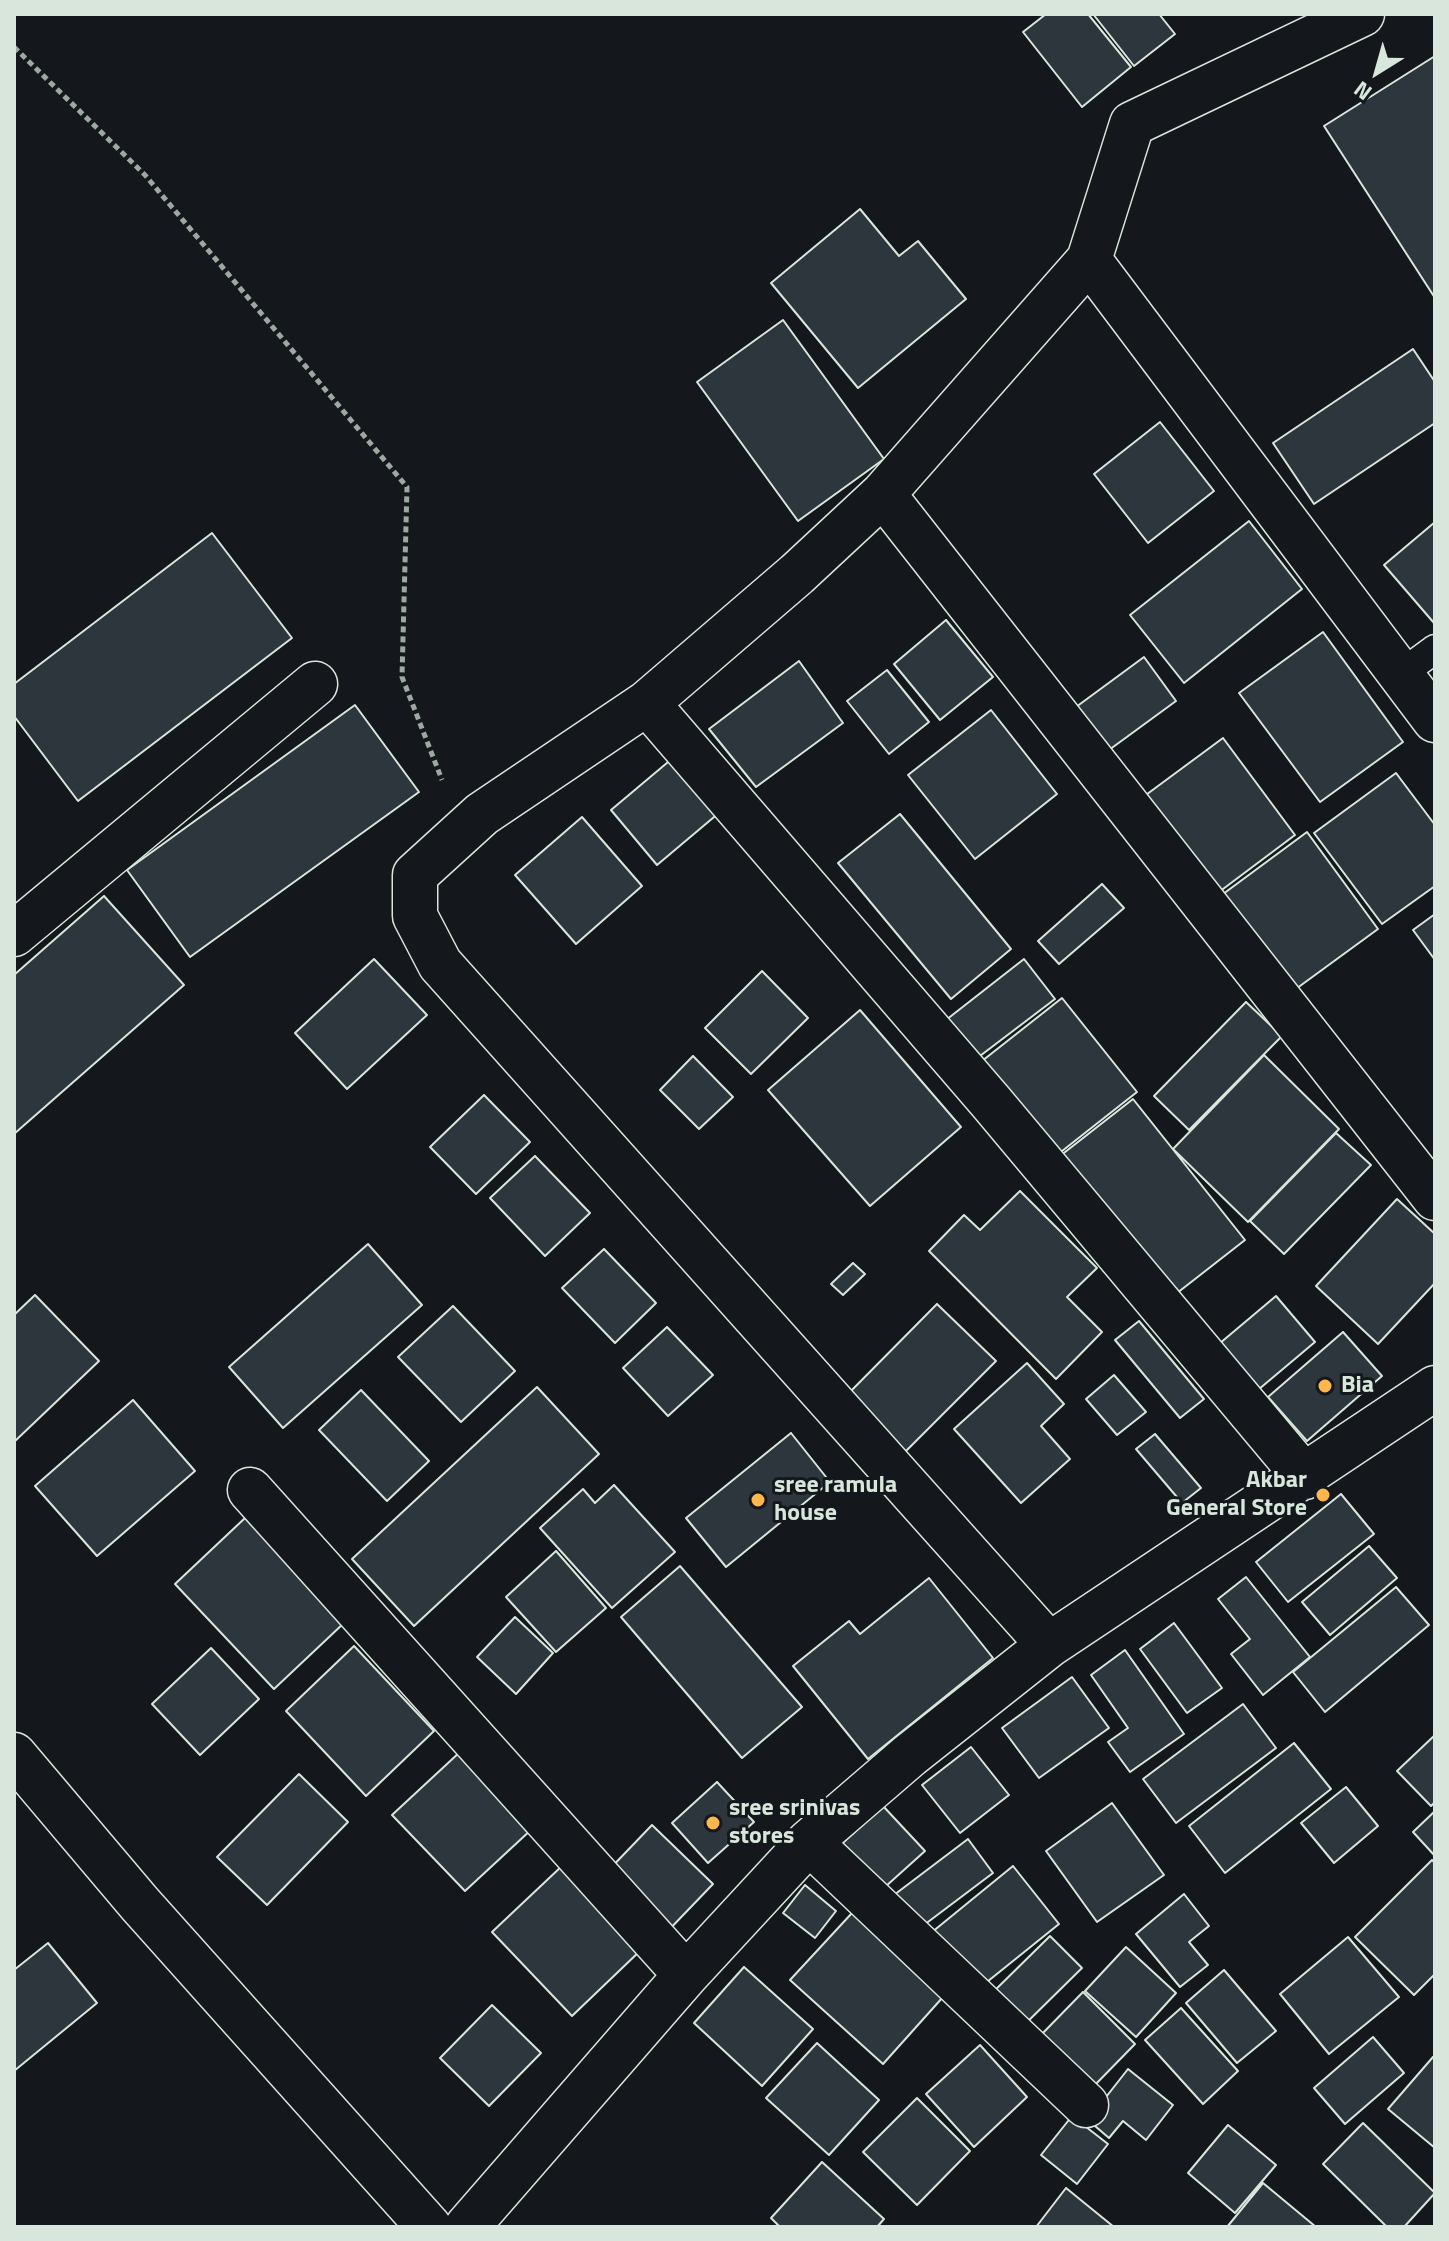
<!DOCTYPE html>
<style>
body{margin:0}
#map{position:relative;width:1449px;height:2241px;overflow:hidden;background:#14181c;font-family:"Titillium Web",sans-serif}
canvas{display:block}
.frame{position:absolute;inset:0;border:16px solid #d8e6dc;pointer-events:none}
.north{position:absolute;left:1337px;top:32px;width:80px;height:80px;-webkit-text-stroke:6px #14181c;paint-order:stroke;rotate:217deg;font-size:22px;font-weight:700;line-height:32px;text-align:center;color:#d8e6dc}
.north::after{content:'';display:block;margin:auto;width:28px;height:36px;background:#d8e6dc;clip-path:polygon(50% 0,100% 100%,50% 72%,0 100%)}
</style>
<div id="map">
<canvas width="1449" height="2241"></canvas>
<div class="frame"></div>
<div class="north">N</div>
</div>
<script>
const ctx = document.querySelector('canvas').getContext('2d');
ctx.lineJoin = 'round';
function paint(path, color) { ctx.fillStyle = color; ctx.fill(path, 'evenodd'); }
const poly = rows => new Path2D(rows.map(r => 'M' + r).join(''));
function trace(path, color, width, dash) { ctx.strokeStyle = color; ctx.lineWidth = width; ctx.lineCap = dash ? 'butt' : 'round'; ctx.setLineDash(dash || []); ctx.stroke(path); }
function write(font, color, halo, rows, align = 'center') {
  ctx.font = font + ' "Titillium Web",sans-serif'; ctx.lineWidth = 6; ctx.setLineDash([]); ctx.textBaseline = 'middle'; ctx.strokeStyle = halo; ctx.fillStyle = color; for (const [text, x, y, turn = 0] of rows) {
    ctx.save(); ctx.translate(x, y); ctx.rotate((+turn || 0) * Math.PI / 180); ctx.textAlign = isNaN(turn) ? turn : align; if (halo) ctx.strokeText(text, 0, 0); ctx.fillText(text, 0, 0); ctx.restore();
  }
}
const building = poly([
 [1046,14,1088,14,1131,67,1082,107,1023,32,1046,14],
 [1093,14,1159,14,1175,34,1134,66,1093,14],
 [1435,56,1435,298,1324,126,1435,56],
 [860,209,899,256,918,241,966,299,858,388,771,283,860,209],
 [783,320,884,459,798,521,697,382,783,320],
 [1413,349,1435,382,1435,423,1314,504,1273,443,1413,349],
 [1160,422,1214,491,1148,543,1094,474,1160,422],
 [1249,521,1302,589,1184,683,1130,615,1249,521],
 [1435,522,1435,622,1434,623,1384,565,1435,522],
 [212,533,292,638,78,801,14,716,14,684,212,533],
 [946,620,993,677,940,720,894,664,946,620],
 [1323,632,1403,742,1320,802,1239,693,1323,632],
 [1144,657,1176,701,1109,750,1076,707,1144,657],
 [799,661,843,723,756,787,709,729,799,661],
 [887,670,929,722,889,754,847,701,887,670],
 [355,705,419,792,190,957,127,870,355,705],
 [991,710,1057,794,975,859,908,775,991,710],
 [1223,738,1295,835,1207,901,1135,803,1223,738],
 [674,757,720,812,657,865,611,810,674,757],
 [1396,773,1435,825,1435,886,1382,924,1314,833,1396,773],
 [900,814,1011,949,951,999,838,863,900,814],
 [582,817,642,886,576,944,515,875,582,817],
 [1307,832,1378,929,1289,994,1219,897,1307,832],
 [1102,884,1124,908,1059,964,1038,941,1102,884],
 [104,896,184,985,14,1134,14,975,104,896],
 [1435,914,1435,960,1413,930,1435,914],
 [374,959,427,1015,347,1089,295,1033,374,959],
 [1024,959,1055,999,976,1059,946,1020,1024,959],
 [762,971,808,1018,751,1074,705,1028,762,971],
 [1062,998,1137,1092,1057,1155,982,1061,1062,998],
 [1246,1002,1282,1036,1189,1130,1154,1096,1246,1002],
 [860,1010,961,1127,870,1206,768,1090,860,1010],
 [1264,1055,1339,1129,1248,1222,1173,1149,1264,1055],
 [693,1056,733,1097,699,1129,660,1090,693,1056],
 [484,1095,530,1142,476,1194,430,1147,484,1095],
 [1133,1099,1245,1240,1172,1297,1060,1156,1133,1099],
 [1336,1133,1371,1165,1284,1254,1250,1221,1336,1133],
 [535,1156,590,1213,545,1256,490,1198,535,1156],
 [1020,1191,1097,1268,1067,1297,1102,1332,1056,1379,929,1251,964,1215,980,1230,1020,1191],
 [1397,1199,1435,1234,1435,1283,1378,1344,1316,1286,1397,1199],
 [368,1244,422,1305,283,1428,229,1367,368,1244],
 [604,1249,656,1303,615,1343,562,1288,604,1249],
 [853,1263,865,1274,843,1295,831,1284,853,1263],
 [35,1295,99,1361,14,1442,14,1315,35,1295],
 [1276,1296,1315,1342,1252,1395,1213,1349,1276,1296],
 [937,1304,996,1361,902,1455,845,1397,937,1304],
 [453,1306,515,1371,461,1422,398,1357,453,1306],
 [1139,1321,1204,1399,1180,1418,1115,1340,1139,1321],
 [667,1327,713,1375,668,1416,623,1368,667,1327],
 [1343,1332,1382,1376,1307,1441,1268,1397,1343,1332],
 [1027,1363,1064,1404,1041,1426,1070,1459,1021,1503,954,1429,1027,1363],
 [1114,1375,1146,1412,1117,1435,1086,1399,1114,1375],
 [537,1387,599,1454,414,1626,352,1559,537,1387],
 [361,1390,429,1461,387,1501,319,1430,361,1390],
 [133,1400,195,1471,97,1556,35,1486,133,1400],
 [791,1433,830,1482,726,1567,686,1518,791,1433],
 [1155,1434,1201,1488,1182,1503,1136,1449,1155,1434],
 [614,1485,675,1552,612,1608,540,1528,583,1489,595,1503,614,1485],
 [1341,1494,1374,1534,1288,1602,1256,1562,1341,1494],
 [245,1518,345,1622,274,1689,175,1584,245,1518],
 [1369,1546,1397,1578,1330,1635,1302,1602,1369,1546],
 [556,1551,606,1608,556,1652,506,1597,556,1551],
 [680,1566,802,1707,742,1758,621,1617,680,1566],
 [1246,1577,1310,1657,1263,1695,1231,1654,1250,1639,1218,1599,1246,1577],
 [929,1578,993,1658,868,1759,793,1666,849,1621,860,1634,929,1578],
 [1396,1587,1429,1625,1325,1712,1293,1672,1396,1587],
 [515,1617,553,1653,516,1694,477,1657,515,1617],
 [1174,1623,1222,1688,1187,1713,1140,1649,1174,1623],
 [354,1646,434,1731,366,1796,286,1711,354,1646],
 [211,1648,259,1699,200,1755,152,1704,211,1648],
 [1125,1650,1184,1734,1130,1772,1108,1742,1128,1728,1091,1675,1125,1650],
 [1072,1677,1109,1728,1039,1778,1002,1728,1072,1677],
 [1243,1704,1276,1748,1176,1823,1143,1779,1243,1704],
 [1435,1735,1435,1802,1431,1806,1397,1771,1435,1735],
 [1294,1743,1331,1789,1225,1873,1189,1826,1294,1743],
 [971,1747,1009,1795,960,1833,922,1785,971,1747],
 [461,1751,533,1828,465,1891,392,1815,461,1751],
 [299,1774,348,1822,267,1905,217,1857,299,1774],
 [717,1782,754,1822,708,1863,672,1823,717,1782],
 [1346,1787,1378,1826,1334,1863,1301,1823,1346,1787],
 [1112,1803,1164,1875,1097,1922,1046,1851,1112,1803],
 [883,1806,925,1851,875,1896,834,1851,883,1806],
 [1435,1811,1435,1856,1413,1832,1435,1811],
 [652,1825,713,1884,664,1935,603,1876,652,1825],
 [968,1839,993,1873,916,1931,890,1898,968,1839],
 [1432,1860,1435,1863,1435,1974,1414,1995,1355,1937,1432,1860],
 [563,1865,642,1949,572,2016,492,1932,563,1865],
 [1013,1866,1059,1924,972,1994,926,1937,1013,1866],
 [805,1885,836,1911,815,1938,783,1913,805,1885],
 [1184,1894,1209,1926,1189,1942,1208,1965,1180,1987,1136,1934,1184,1894],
 [852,1913,943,1997,883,2064,790,1980,852,1913],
 [1050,1936,1082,1968,1015,2034,983,2002,1050,1936],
 [1348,1937,1399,1997,1329,2054,1280,1994,1348,1937],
 [48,1943,97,2003,14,2071,14,1970,48,1943],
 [1126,1947,1176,1993,1136,2037,1085,1991,1126,1947],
 [744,1967,813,2029,762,2086,694,2023,744,1967],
 [1224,1970,1276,2031,1237,2063,1186,2003,1224,1970],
 [1083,1992,1135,2044,1090,2090,1038,2038,1083,1992],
 [492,2005,541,2053,489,2106,440,2058,492,2005],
 [1181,2008,1238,2071,1203,2104,1145,2040,1181,2008],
 [1373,2037,1404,2073,1345,2124,1314,2088,1373,2037],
 [817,2043,879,2100,829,2155,766,2098,817,2043],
 [980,2045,1027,2097,974,2147,926,2094,980,2045],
 [1433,2057,1435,2059,1435,2148,1388,2109,1433,2057],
 [1128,2069,1173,2105,1146,2140,1123,2121,1109,2138,1088,2120,1128,2069],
 [917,2098,970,2151,917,2205,863,2152,917,2098],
 [1072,2116,1108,2144,1077,2184,1041,2155,1072,2116],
 [1363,2123,1435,2193,1404,2227,1387,2227,1323,2164,1363,2123],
 [1228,2125,1276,2165,1235,2213,1188,2173,1228,2125],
 [822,2162,884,2219,877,2227,780,2227,771,2218,822,2162],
 [1263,2183,1316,2227,1227,2227,1263,2183],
 [1066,2188,1114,2227,1036,2227,1066,2188]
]);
const path = poly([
 [14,47,145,175,407,487,402,677,442,780]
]);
const lane = poly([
 [1401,674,1435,649]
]);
const street = poly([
 [1089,260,1435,720],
 [883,494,1435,1198],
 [647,703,991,1102,1305,1477],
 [14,934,315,684],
 [250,1490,686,1975],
 [1049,1645,440,964,415,916,415,875,482,814,647,703,797,574,883,494,1089,260,1132,124,1362,14],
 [809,1842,1086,2105],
 [467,2227,686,1975,809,1842,910,1755,1049,1645,1435,1388]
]);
const secondary = poly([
 [14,1755,140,1904,429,2227]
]);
const markers = [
 [1325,1386,8,"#ffb74d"],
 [1323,1495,8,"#ffb74d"],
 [758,1500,8,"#ffb74d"],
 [713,1823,8,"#ffb74d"]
];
const poiNames = [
 ["Bia",1341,1386],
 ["Akbar",1307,1481,"right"],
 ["General Store",1307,1509,"right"],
 ["sree ramula",774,1486],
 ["house",774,1514],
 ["sree srinivas",729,1809],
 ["stores",729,1837]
];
paint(building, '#2c363c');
trace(building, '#d8e6dc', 2);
trace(lane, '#d8e6dc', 31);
trace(street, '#d8e6dc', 47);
trace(secondary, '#d8e6dc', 47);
trace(path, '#9da8a2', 5, [6, 4]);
trace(lane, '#14181c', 28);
trace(street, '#14181c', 44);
trace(secondary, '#14181c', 44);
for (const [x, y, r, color] of markers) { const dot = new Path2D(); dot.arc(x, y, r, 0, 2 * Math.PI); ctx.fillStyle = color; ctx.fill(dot); trace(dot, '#14181c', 3); }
write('bold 24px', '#d8e6dc', '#14181c', poiNames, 'left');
</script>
